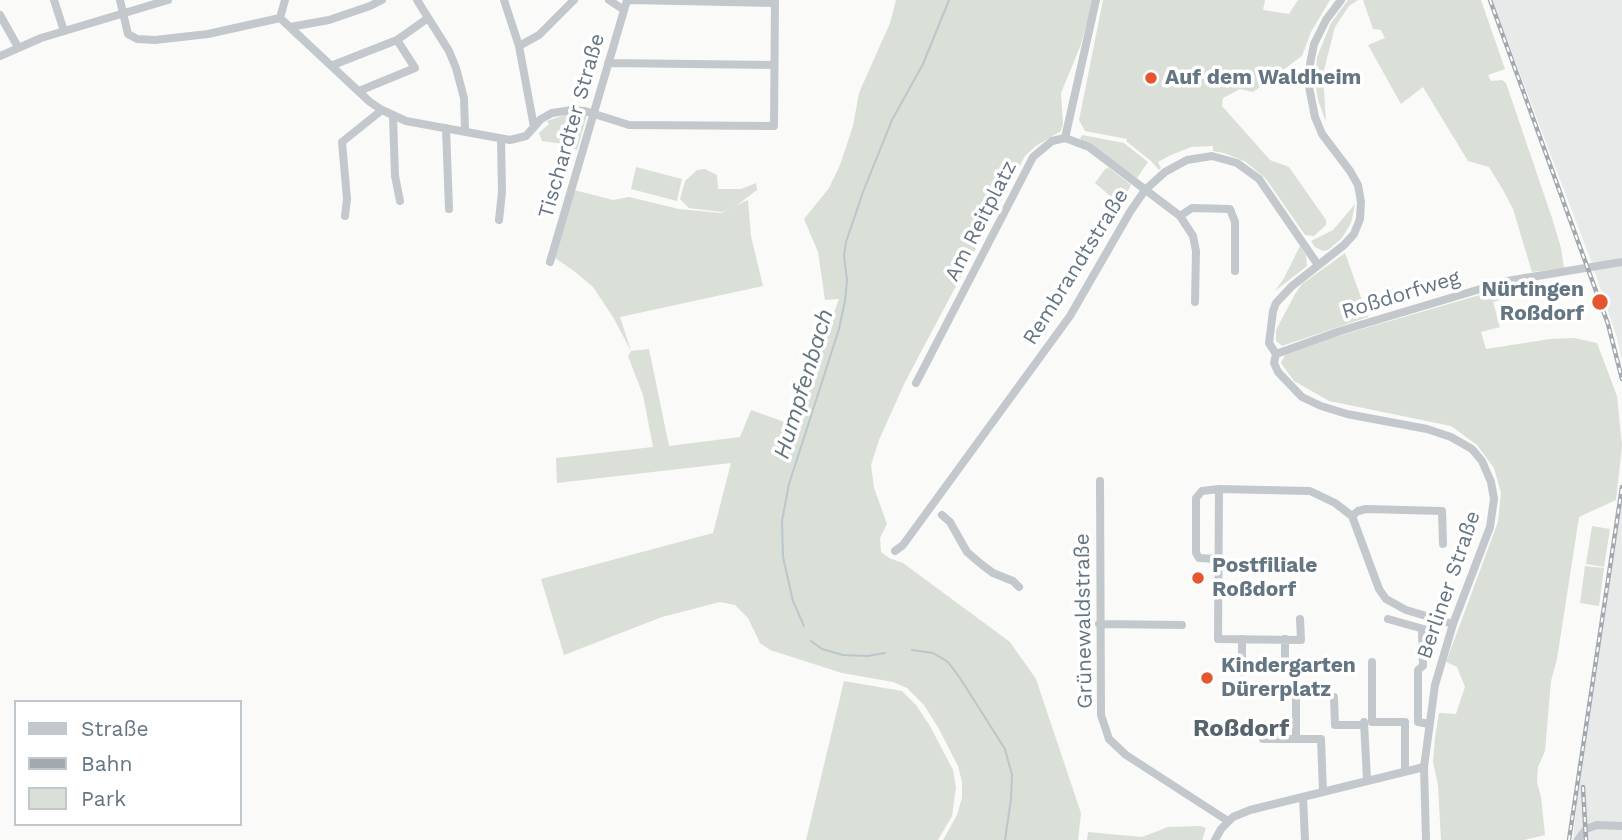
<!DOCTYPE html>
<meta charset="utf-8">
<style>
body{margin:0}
#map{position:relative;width:1622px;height:840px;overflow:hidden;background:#fafaf8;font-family:"Work Sans",sans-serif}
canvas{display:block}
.legend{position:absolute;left:14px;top:700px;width:228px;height:126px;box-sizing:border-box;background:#fff;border:2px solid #c1c8cd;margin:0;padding:9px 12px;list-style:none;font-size:21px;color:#657683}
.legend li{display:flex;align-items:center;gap:14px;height:35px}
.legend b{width:35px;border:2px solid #c1c8cd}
</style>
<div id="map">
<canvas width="1622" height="840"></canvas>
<ul class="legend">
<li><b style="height:9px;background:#c3c8cc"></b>Straße</li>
<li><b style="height:9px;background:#a2aab0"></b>Bahn</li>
<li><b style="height:19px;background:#dadfd7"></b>Park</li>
</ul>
</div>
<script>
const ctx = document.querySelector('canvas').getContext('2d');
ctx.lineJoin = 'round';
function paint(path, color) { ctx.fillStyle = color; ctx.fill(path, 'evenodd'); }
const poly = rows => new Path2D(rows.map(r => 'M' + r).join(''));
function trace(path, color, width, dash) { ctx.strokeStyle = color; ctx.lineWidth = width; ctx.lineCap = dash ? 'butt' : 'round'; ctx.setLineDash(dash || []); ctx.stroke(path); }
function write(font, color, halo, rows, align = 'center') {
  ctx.font = font + ' "Work Sans",sans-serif'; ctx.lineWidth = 7; ctx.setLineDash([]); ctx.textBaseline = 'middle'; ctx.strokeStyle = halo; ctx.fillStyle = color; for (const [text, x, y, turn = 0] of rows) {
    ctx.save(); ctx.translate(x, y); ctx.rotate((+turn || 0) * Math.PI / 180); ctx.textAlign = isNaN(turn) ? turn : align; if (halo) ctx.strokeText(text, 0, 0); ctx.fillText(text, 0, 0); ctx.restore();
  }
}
const built = poly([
 [1492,0,1622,0,1622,360,1617,338,1591,261],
 [1622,498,1622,840,1573,840,1576,809]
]);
const green = poly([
 [896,0,1094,0,1080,47,1061,93,1063,124,1061,131,1036,146,1025,156,905,382,879,440,871,465,874,488,887,524,880,538,881,552,889,558,903,563,1010,642,1036,679,1081,813,1078,840,943,840,957,815,962,798,962,782,958,766,939,729,924,705,907,688,893,682,842,673,770,650,760,643,748,618,735,605,720,602,662,617,564,655,541,579,713,533,731,463,557,483,556,458,653,447,643,395,628,356,631,351,613,317,593,287,574,271,555,258,574,190,613,200,629,197,679,209,721,213,748,200,751,236,763,286,620,317,631,351,649,349,669,446,740,437,751,410,793,425,839,299,825,300,818,252,804,219,829,188,840,165,853,126,859,93,890,23],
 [1103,0,1265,0,1263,10,1289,14,1298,0,1330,0,1311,32,1302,56,1253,92,1240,89,1223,98,1222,106,1270,160,1289,167,1326,220,1326,225,1314,236,1305,235,1266,179,1246,162,1224,153,1213,151,1213,146,1191,147,1171,155,1158,162,1161,168,1159,170,1151,161,1126,141,1127,139,1085,131,1079,120],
 [1348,0,1358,0,1349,6,1335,27,1323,74,1326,122,1318,100,1315,81,1317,57,1331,23],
 [1363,0,1481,0,1505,69,1488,75,1491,81,1502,80,1506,83,1552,218,1561,248,1564,268,1532,272,1513,209,1503,190,1489,167,1468,161,1423,87,1401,104,1368,45,1385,38,1381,30,1373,29],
 [568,114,587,115,577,150,564,144,542,141,539,133,549,124,547,121],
 [1082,135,1124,143,1148,162,1137,178,1080,139],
 [636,167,682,179,677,201,631,189],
 [1109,168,1131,185,1123,200,1116,201,1095,183,1105,169],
 [705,169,717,175,718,189,741,189,756,183,757,190,736,206,722,212,689,208,680,199,685,181,697,170],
 [1355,204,1351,223,1342,238,1328,250,1323,251,1315,247,1311,241,1333,230],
 [1300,246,1306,255,1307,266,1275,291,1284,278],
 [1345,253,1368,317,1282,346,1276,341,1276,330,1295,294,1302,284],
 [1497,290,1499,300,1493,302,1500,327,1481,332,1486,349,1550,339,1574,338,1597,343,1617,396,1622,446,1616,500,1579,517,1557,659,1551,681,1545,751,1538,767,1537,782,1541,797,1545,835,1524,840,1441,840,1438,785,1433,762,1435,737,1439,713,1456,714,1465,687,1457,667,1446,662,1498,522,1501,493,1494,468,1477,445,1451,426,1329,401,1294,381,1281,363,1285,355,1331,338],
 [1592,526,1610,529,1604,567,1586,564],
 [1585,566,1604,568,1599,606,1580,603],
 [844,681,902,691,916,705,930,726,953,770,956,787,952,816,938,840,806,840],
 [1200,826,1206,828,1202,840,1087,840,1088,832,1142,837,1168,827]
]);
const stream = poly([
 [804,626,793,601,783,557,782,521,789,484,839,329,845,301,847,280,844,256,846,242,863,192,892,120,923,64,949,0],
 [811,641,822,649,843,655,868,656,885,653],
 [912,650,933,653,948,662,960,678,1005,749,1012,775,1011,799,1005,840]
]);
const minor = poly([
 [54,0,64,31],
 [120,0,128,34,137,39,155,40,208,34,280,18],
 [285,0,280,18,370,102,382,110,406,121,510,140,526,136,541,119,552,113,572,110,585,111,629,125,774,126,775,0],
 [417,0,449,51,456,68,464,98,465,130],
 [504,0,519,46,534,127],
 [609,0,624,10],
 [630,0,775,3],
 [1341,0,1326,20,1314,44,1310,64,1309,87,1315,117,1322,134,1350,171,1358,185,1361,202,1360,219,1354,234,1344,245,1292,286,1276,303,1273,311,1269,343,1276,354,1274,363,1278,372,1302,397,1321,406,1347,414,1427,429,1451,437,1472,449,1482,461,1491,482,1494,499,1490,527,1453,624,1435,685,1424,767,1426,840],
 [0,15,18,47],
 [290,27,329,20,370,6,382,0],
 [519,46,539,35,574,0],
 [0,56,41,38,168,0],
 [608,63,774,65],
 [333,65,397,40],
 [359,91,415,68,397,40,428,18],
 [393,116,395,176,400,201],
 [446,128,449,209],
 [1065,138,1096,0],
 [345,216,347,199,342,142,382,110],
 [1180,216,1192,208,1230,209,1235,222,1235,271],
 [499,220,502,192,501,139],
 [550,262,627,0],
 [1276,354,1340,331,1507,281,1622,262],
 [916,383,1033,157,1052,141,1065,138,1089,147,1180,216,1193,236,1196,251,1195,302],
 [1100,481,1101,715,1109,739,1126,755,1228,821],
 [1219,489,1218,639,1301,640,1300,619],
 [942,515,950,522,967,552,981,564,993,573,1013,581,1019,587],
 [1352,516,1358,511,1366,509,1442,511,1443,544],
 [895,551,903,545,1070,316,1130,212,1145,190,1165,172,1187,160,1212,156,1237,163,1259,179,1318,265],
 [1217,559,1199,558,1196,553,1196,498,1202,491,1219,489,1310,491,1335,503,1352,516,1379,589,1386,599,1406,610,1453,624],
 [1388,619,1427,630,1431,629,1436,619],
 [1099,624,1182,625],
 [1422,630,1423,666,1418,670,1418,722,1429,724],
 [1372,662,1372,722,1405,722,1405,770],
 [1285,669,1285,639],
 [1242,672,1242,639],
 [1334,697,1335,725,1364,725],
 [1296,699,1296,739,1321,739,1323,792],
 [1364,722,1367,780],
 [1263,739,1296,739],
 [1303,797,1305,840],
 [1215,840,1221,829,1233,817,1250,810,1424,767],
 [1578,840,1586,829,1597,825,1622,826]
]);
const rail = poly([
 [1490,0,1608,324,1622,379],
 [1583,787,1586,840],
 [1569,840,1622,487]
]);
const markers = [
 [1151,78,7,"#e4572e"],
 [1600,302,9,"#e4572e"],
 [1198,578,7,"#e4572e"],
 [1207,678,7,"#e4572e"]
];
const poiNames = [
 ["Auf dem Waldheim",1165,78],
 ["Nürtingen",1584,290,"right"],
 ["Roßdorf",1584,314,"right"],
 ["Postfiliale",1212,566],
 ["Roßdorf",1212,590],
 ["Kindergarten",1221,666],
 ["Dürerplatz",1221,690]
];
const streetNames = [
 ["Tischardter Straße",572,126,-74],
 ["Am Reitplatz",981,221,-63],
 ["Rembrandtstraße",1076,267,-58],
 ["Roßdorfweg",1401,295,-17],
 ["Berliner Straße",1449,585,-71],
 ["Grünewaldstraße",1084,621,-91]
];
const waterNames = [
 ["Humpfenbach",804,384,-73]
];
const quarterNames = [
 ["Roßdorf",1241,729]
];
paint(built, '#e8e9e9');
paint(green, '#dadfd7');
trace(stream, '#bbc7cb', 2);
trace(minor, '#c3c8cc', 8);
trace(rail, '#a2aab0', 4.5);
trace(rail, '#fff', 2, [5]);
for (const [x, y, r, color] of markers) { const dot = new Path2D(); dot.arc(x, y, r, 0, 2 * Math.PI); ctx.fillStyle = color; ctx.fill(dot); trace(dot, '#fff', 2.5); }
write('bold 21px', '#657683', '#fff', poiNames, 'left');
write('21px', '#657683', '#fff', streetNames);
write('italic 23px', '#60757c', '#fff', waterNames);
write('bold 24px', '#57646e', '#fff', quarterNames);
</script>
